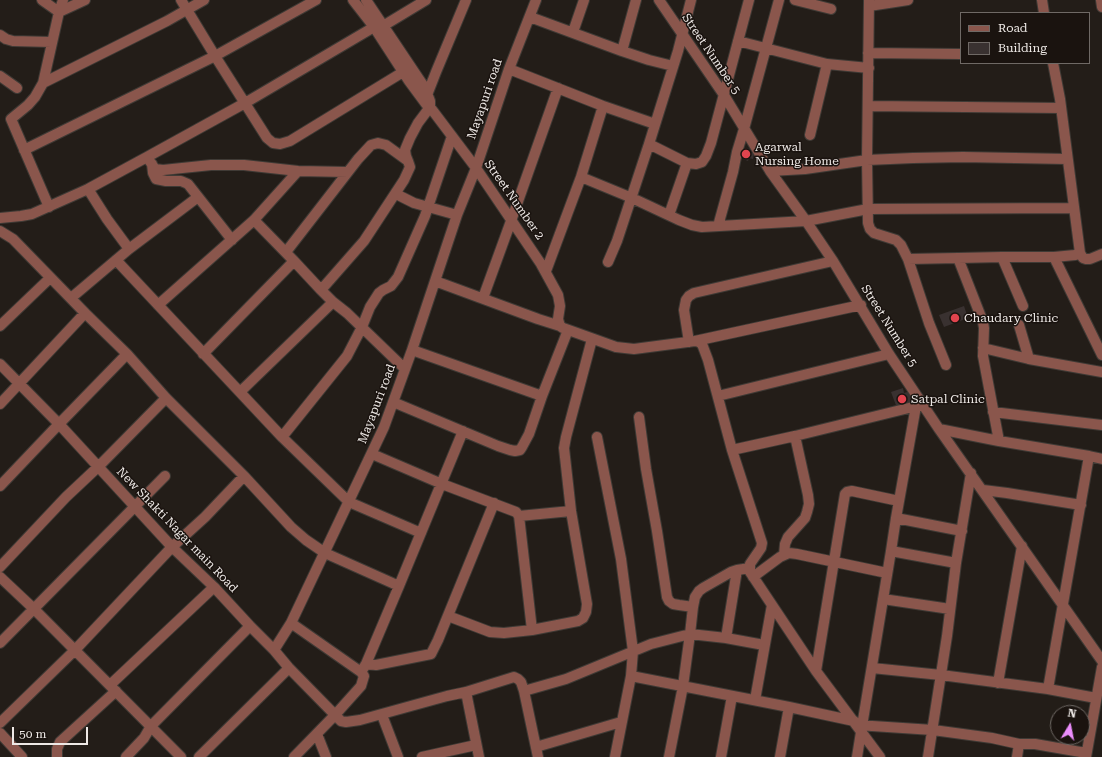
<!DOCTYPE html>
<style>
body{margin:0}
#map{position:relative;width:1102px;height:757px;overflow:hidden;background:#231d18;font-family:"Roboto Serif",serif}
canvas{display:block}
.legend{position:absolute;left:960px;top:12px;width:130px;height:52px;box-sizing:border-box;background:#1a130f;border:1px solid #6f6965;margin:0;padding:5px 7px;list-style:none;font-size:12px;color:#eee9e6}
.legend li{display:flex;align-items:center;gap:8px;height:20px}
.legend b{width:20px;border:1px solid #6f6965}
.north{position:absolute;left:1050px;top:705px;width:40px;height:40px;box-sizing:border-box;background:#1a130f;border:1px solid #6f6965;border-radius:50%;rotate:10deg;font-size:11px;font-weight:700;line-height:16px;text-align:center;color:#eee9e6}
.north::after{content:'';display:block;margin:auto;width:14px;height:18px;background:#eb8dfc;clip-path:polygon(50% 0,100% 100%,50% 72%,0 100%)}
.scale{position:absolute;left:12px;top:727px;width:76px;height:18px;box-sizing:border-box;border:2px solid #eee9e6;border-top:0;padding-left:5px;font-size:12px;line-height:14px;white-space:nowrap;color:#eee9e6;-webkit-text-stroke:3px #1a130f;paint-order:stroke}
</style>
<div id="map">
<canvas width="1102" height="757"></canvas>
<ul class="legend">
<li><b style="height:5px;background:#8a564c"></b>Road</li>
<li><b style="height:11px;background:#393130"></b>Building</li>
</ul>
<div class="north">N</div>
<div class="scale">50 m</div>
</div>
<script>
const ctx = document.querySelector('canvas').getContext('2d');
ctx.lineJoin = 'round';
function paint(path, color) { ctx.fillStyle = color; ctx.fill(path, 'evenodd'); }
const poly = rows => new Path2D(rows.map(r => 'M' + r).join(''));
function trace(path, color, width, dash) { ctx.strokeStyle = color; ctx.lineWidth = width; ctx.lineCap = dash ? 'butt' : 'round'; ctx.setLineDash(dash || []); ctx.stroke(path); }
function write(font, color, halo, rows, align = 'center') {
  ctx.font = font + ' "Roboto Serif",serif'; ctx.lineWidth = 3; ctx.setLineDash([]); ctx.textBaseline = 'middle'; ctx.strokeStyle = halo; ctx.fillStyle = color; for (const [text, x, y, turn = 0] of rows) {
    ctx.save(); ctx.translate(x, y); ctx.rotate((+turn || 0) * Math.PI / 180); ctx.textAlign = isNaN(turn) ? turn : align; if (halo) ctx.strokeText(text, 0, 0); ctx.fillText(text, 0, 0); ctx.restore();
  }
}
const building = poly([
 [745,148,750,149,749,152,754,153,753,159,749,158,748,161,743,159],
 [964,306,968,318,944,327,939,315],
 [903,388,904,393,911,391,914,402,897,408,891,392]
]);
const street = poly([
 [42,0,59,12],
 [181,0,215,56,267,138,273,143,280,144,290,141,403,72],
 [353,0,374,27,409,81,426,104,430,107,476,168,541,264,558,295,560,306,558,319,560,326,563,328,616,347,634,349,695,341,699,342,702,344,708,360,732,450,762,543,761,548,750,564,750,572,816,671,880,757],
 [659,0,724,95,770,171,806,221,833,261,889,354,939,429,1102,661],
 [795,0,831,9],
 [869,0,867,160,868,223,870,229,874,233,896,240,901,245,908,259,929,323,946,365],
 [1042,0,1044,13],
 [1101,0,1102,7],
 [869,6,908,0],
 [59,12,85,0],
 [530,17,622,51,649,60,673,66],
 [383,26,426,0],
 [573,32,584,0],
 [0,35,6,39,13,41,52,42],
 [738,41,827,64,869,68],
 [622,51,636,0],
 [868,53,961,54],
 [1053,63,1060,99,1080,253,1083,258,1086,259,1090,259,1102,254],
 [509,69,603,106,655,124],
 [0,76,17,88],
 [43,83,167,21,204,0],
 [427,95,436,72,466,0],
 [868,106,1061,108],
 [810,135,827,64],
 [649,144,687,163,696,164,702,162,706,156,711,143,749,0],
 [24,150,215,56,316,0],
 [147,157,155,169,163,170,211,165,244,165,298,171,348,172],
 [152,164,153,173,156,179,166,181,181,181,188,184,232,240],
 [770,171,805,169,867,160,913,158,963,157,1067,159],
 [581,177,632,198,679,220,692,225,702,227,806,221,868,209,1073,208],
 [88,189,107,219,129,249],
 [396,192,400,196,414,203,457,215],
 [49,207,11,119,28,105,35,97,43,83,59,12,63,0],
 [669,215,687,163],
 [0,218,21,216,32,214,88,189,147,157,245,103,374,27],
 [254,220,294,261,321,290,333,302,347,313,405,369],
 [718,226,733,172,737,152,744,129,779,0],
 [0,231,13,239,85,313,127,354,166,398,244,476,291,527,306,540,325,553,399,586],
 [286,252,358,159,371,145,378,143,386,145,408,161],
 [1002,257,1023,306],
 [1054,257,1102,355],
 [958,258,983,322,984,328,983,356,999,441],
 [908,259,958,258,1002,257,1054,257,1075,255,1080,253],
 [116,260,282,437,349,502,421,533],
 [608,262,617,241,649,144,678,51,691,0],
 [546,271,581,177,603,106],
 [435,281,538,319,560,326],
 [321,290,364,241,404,180,410,167,408,161,406,156,405,150,410,138,418,123,430,107,430,101,425,88,366,0],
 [71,298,129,249,198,197],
 [483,298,511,221,558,88],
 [158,305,254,220,298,171],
 [1019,325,1029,359],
 [0,326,50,278],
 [695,341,861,305],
 [689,342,684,310,686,300,689,296,694,293,707,290,833,261],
 [983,348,1029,359,1102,372],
 [412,350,542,396],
 [203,354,294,261],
 [0,364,59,424,172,547,214,587,250,626,274,650,289,668,341,721,346,722,360,720,447,696,466,692,479,757],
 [240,392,333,302],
 [718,396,889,354],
 [393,402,498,446,510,450,515,451,520,450,522,447,529,434,542,396,568,330],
 [0,404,85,313],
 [993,412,1102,425],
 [639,417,646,469,657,531,667,597,669,601,673,604,679,605,693,607],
 [939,429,999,441,1089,456,1048,689],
 [282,437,347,356,362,327,370,307,379,293,383,290,391,286,398,277,425,216,452,136],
 [597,437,621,559,633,651,631,676,615,757],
 [732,450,795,436,921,405],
 [372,454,442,484,516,512,519,516,532,630],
 [1089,456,1102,459],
 [0,486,59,424,127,354],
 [983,490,1007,493,1081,505],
 [519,516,571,511],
 [896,518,962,531],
 [891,551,956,563],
 [784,555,785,544,788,537,805,518,807,512,809,504,808,495,795,436],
 [0,567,66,497,99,466,166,398],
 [0,577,34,609,181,757],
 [753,577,780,557,789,553,797,554,887,573],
 [883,599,950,609],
 [448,616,490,632,504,633,532,630,578,621,583,618,586,612,587,604,571,511,564,448,566,437,592,339],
 [726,638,737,570],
 [0,643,165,476],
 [274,650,291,623],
 [366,664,376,665,431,654,438,640,494,503],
 [872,668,941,675,1048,689,1096,698],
 [816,671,845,494,847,492,852,491,899,501],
 [361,672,366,664,399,586,463,431],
 [631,676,789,707,854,721],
 [998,683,1022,546],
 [110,685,214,587],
 [524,691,566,679,651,644,690,634,726,638,764,645],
 [466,692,514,677,518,679,521,682,524,691,538,757],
 [755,700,772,605],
 [382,715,398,757],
 [0,723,75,650,172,547,205,517,244,476],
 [857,725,933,730,992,738,1019,744,1035,744,1086,753],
 [862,726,891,551,896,518,916,406],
 [0,733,22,757],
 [317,734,326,757],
 [536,747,621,722],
 [57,757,57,749,60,742,116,691],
 [126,757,144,738,151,726,250,626],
 [199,757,289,668],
 [294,757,335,715,361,686,364,676,361,672,291,623,384,427,412,350,457,215,476,168,509,69,536,0],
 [422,757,476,745],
 [669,757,683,686,690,634,693,607,695,597,699,591,703,588,731,572,737,570,750,568],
 [721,757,732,696],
 [780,757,789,707],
 [857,757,861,732],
 [928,757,947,636,956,563,971,473],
 [1017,757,1019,744],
 [1086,757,1102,667]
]);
const markers = [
 [746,154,5,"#e0444e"],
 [955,318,5,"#e0444e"],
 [902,399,5,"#e0444e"]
];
const streetNames = [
 ["Street Number 5",711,54,56],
 ["Mayapuri road",485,99,-71],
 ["Street Number 2",514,200,55],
 ["Street Number 5",889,326,58],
 ["Mayapuri road",377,404,-69],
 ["New Shakti Nagar main Road",177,530,46]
];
const poiNames = [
 ["Agarwal",755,147],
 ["Nursing Home",755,161],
 ["Chaudary Clinic",964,318],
 ["Satpal Clinic",911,399]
];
paint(building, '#393130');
trace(street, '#3f3a35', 12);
trace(street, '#8a564c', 10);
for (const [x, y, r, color] of markers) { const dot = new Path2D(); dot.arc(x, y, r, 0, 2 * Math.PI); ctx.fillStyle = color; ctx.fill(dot); trace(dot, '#1a130f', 1.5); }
write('12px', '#eee9e6', '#1a130f', streetNames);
write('12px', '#eee9e6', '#1a130f', poiNames, 'left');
</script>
